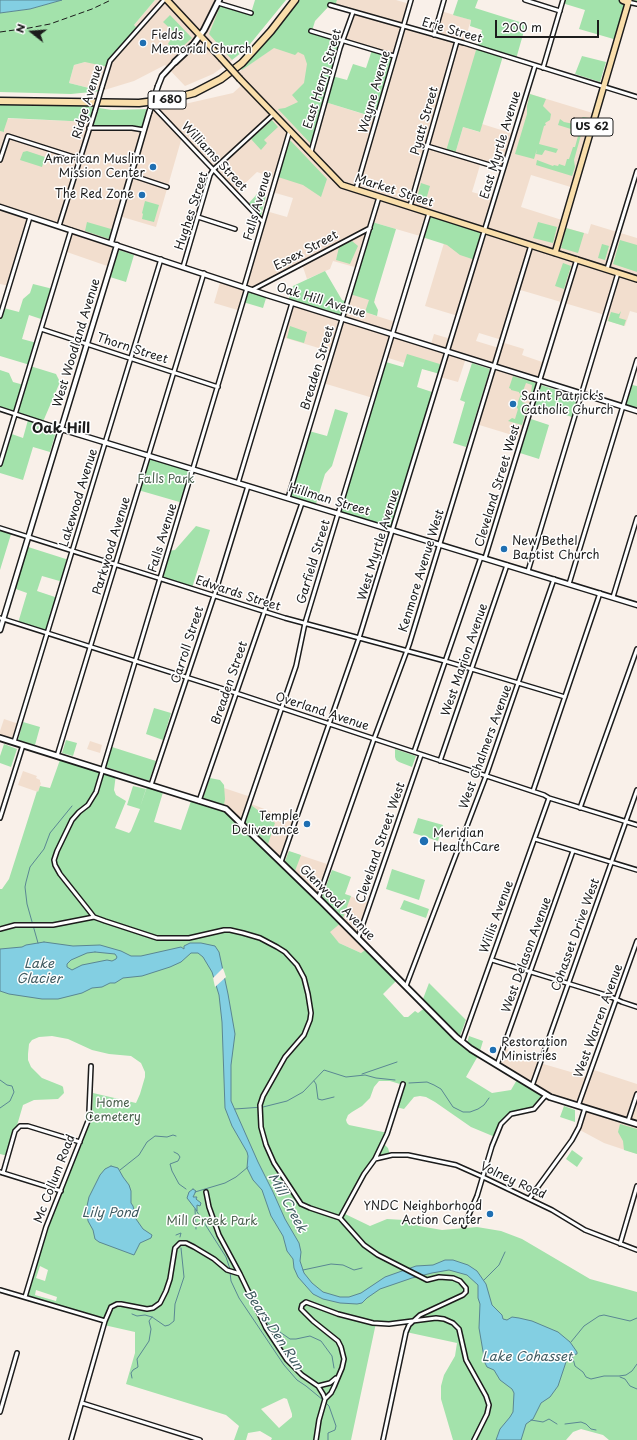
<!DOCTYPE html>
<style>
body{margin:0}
#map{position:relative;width:637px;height:1440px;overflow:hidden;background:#f9f0e9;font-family:"Playpen Sans",sans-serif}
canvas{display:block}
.north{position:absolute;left:12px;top:12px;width:40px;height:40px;-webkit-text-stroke:3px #fff;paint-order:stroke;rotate:287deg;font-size:11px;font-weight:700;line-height:16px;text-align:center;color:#1c1c1c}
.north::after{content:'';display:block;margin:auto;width:14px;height:18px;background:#1c1c1c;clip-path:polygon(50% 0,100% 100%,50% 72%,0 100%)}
.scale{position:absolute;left:495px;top:20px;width:104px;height:18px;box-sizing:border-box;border:2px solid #1c1c1c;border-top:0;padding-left:5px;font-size:12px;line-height:14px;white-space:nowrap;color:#1c1c1c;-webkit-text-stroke:3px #fff;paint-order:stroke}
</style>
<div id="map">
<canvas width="637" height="1440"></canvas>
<div class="north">N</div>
<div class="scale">200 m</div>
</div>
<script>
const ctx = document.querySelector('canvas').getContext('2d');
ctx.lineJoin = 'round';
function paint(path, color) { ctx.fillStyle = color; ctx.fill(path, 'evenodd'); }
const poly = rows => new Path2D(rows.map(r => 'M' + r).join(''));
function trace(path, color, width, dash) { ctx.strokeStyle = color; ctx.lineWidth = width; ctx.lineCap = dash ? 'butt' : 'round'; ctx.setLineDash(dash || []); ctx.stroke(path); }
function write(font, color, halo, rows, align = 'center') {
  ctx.font = font + ' "Playpen Sans",sans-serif'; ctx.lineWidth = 3; ctx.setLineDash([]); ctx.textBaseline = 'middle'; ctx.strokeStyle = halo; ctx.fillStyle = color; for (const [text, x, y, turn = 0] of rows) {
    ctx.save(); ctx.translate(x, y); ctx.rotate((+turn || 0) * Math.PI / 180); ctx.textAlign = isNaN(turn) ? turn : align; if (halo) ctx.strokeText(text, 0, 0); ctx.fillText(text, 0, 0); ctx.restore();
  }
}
const built = poly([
 [155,0,219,0,218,3,249,13,241,34,223,50,233,60,213,74,185,86,165,65,134,81,101,91,69,83,74,65,85,62,110,61,138,29,134,25],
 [337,0,396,0,410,4,403,26,433,35,441,11,471,20,464,43,477,47,455,154,463,127,479,132,482,124,514,134,527,93,596,114,574,188,531,175,521,207,565,221,563,227,588,234,591,224,637,238,637,313,630,311,625,326,604,320,605,315,517,289,502,340,479,333,476,341,499,348,501,342,524,349,522,355,545,363,522,438,476,424,494,366,466,358,458,382,440,377,440,374,385,357,373,398,323,383,332,352,282,337,292,303,342,318,351,292,375,300,370,314,396,322,392,334,430,347,434,334,451,339,458,316,425,306,444,243,372,222,358,268,333,261,330,269,307,279,302,264,252,290,247,288,241,311,214,303,221,279,244,287,266,211,287,217,293,198,272,192,275,178,257,172,235,193,182,137,156,227,119,216,111,243,117,245,110,267,64,251,71,230,30,217,9,286,0,284,0,118,92,122,150,109,189,103,233,93,244,83,236,74,279,44,309,46,306,96,376,118,394,56,343,41,353,12,335,6],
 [481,162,503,170,494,198,472,192],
 [4,719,19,724,14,742,0,738,0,731],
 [90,741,102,745,100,753,87,749],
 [23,771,37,776,36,778,40,780,40,782,41,783,38,792,18,785],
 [206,782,251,797,249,803,295,821,285,850,330,865,323,887,370,903,358,938,368,948,361,953,339,943,199,801],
 [503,1048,541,1060,540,1063,588,1077,591,1069,637,1084,637,1094,635,1099,637,1100,637,1154,604,1143,578,1129,584,1108,556,1099,497,1065]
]);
const green = poly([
 [62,0,155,0,134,25,138,29,110,61,108,67,85,62,74,65,69,83,101,91,71,94,0,92,0,13,30,9],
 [255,0,286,0,246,49,232,60,209,34,221,4,251,13],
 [295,0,337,0,335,6,330,5,315,21,312,31,343,41,332,76,347,80,353,64,366,68,372,50,394,56,377,118,325,102,312,145,278,109,285,108,298,102,292,95,304,83,307,64,304,55,298,52,295,55,274,48,242,70,238,66],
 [458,0,478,0,475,8,526,24,516,59,503,56,480,132,463,127,455,154,446,151,482,30,470,26,471,20,453,15],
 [563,0,637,0,637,4,629,2,617,40,579,29,585,10,562,3],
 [170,15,192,38,181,48,175,51,168,44,169,42,174,36,175,33,163,22],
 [582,56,606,62,600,82,575,74],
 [530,94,546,99,543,106,551,114,550,120,545,123,546,125,544,126,539,144,558,149,556,153,545,150,542,155,536,154,537,149,534,159,515,154,527,114,527,106],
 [0,101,59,102,112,110,150,109,144,130,139,129,89,128,91,122,8,118,4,130,4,132,0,131],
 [583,117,589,118,585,130,581,135,574,160,575,167,572,176,536,165,537,160,553,166,554,165,558,166,559,164,565,166,567,159,569,159,573,147,575,147,578,136,570,134,571,129,558,125,560,119,564,122,574,124],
 [272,120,278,127,264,140,267,143,261,150,251,139],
 [289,139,327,179,321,197,303,185,278,177],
 [27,151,45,157,42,167,20,160,23,152],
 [421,183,430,186,425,203,416,201],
 [258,193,266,196,261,216,249,203],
 [145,201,159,205,154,222,142,219,143,214,142,213],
 [429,213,485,230,475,260,460,255,447,245,422,237],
 [87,222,111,229,109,239,85,231],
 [372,222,396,229,374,302,378,310,377,316,365,312,369,300,350,294],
 [538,222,557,227,553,243,533,238],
 [566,228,584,233,578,253,561,248],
 [620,240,637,245,637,272,613,264],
 [352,241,358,246,350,264,336,260,339,247],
 [602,244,609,246,605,260,598,258],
 [119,250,134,255,126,282,110,277],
 [563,263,571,266,564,289,555,286],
 [325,271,342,300,347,302,342,319,288,301,293,286],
 [33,284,53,289,44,320,29,315,22,339,37,343,30,365,0,356,0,307,19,312,23,299,30,293],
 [247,288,267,295,263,308,243,302],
 [621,311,619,318,626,320,624,326,608,321,611,312,619,314],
 [290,326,307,332,304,343,287,338],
 [407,354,443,365,440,374,422,369,417,387,435,393,393,530,341,515,341,510,386,362,403,367],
 [472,363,490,369,466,447,453,443,465,402,460,400],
 [30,366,56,374,60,382,42,424,40,423,39,426,56,432,50,452,33,447,23,480,0,473,0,464,9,433,23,438,28,420,0,409,0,370,9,373,13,382,24,385],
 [513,376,536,383,532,396,529,395,531,394,532,385,526,383,523,391,522,395,524,395,522,402,528,404,522,425,508,421,512,418,515,419,518,409,517,408,517,404,521,394,519,393,519,392,511,390,511,389,509,388],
 [541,385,578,397,572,417,535,405],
 [632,385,637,386,637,408,626,405],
 [335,409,348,413,332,466,325,474,315,507,288,499,309,431,327,436],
 [531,419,549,425,539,459,520,453],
 [149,456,193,470,183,503,138,490],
 [196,526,210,530,192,588,160,578,168,551,175,550],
 [0,528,12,531,0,570],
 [25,546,69,560,63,582,42,576,37,591,58,598,47,633,18,623,27,593,13,588],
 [154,708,171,713,163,740,146,734],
 [23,722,40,727,35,745,18,740],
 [66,740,77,743,73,756,62,753],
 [4,744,17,749,11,767,0,763,0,756],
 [112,747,156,761,149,781,106,767],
 [395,749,416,756,412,767,399,762,396,760,395,757],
 [61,757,116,774,114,790,116,795,126,801,115,828,129,833,131,831,140,809,127,805,133,786,146,789,140,807,148,784,164,789,154,822,181,830,192,798,223,808,342,922,330,932,339,943,361,953,368,948,398,979,383,994,404,1017,408,1017,415,1011,418,1013,426,1007,462,1042,479,1054,466,1077,492,1093,511,1090,518,1078,546,1095,537,1107,508,1116,495,1137,471,1127,435,1102,426,1097,420,1096,414,1097,404,1109,396,1107,403,1085,390,1081,379,1081,374,1087,370,1098,362,1106,352,1112,348,1115,346,1120,347,1123,349,1125,388,1133,383,1143,388,1148,390,1155,375,1159,368,1167,343,1213,370,1226,387,1219,404,1220,419,1226,442,1230,477,1227,501,1231,522,1239,590,1279,637,1292,637,1440,609,1440,603,1435,581,1429,573,1432,566,1440,453,1440,441,1399,441,1386,444,1375,455,1356,457,1343,406,1332,413,1321,376,1323,351,1440,271,1440,272,1438,260,1431,248,1433,246,1440,234,1440,239,1426,226,1415,126,1384,135,1353,135,1332,104,1325,105,1321,25,1297,46,1227,89,1118,92,1118,93,1093,136,1103,140,1094,145,1077,145,1072,141,1063,131,1056,109,1054,92,1050,68,1039,52,1036,39,1037,32,1040,29,1044,28,1054,28,1060,31,1067,42,1078,62,1086,63,1087,64,1093,58,1099,34,1100,23,1105,8,1156,0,1154,0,889,2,889,9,879,37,791,38,792,40,786,50,788],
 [40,1266,48,1270,45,1281,36,1278],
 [36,1290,57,1297,56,1301,35,1295],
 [284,1398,287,1399,292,1414,292,1417,279,1428,261,1409],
 [210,778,220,780,224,785,225,799,224,805,203,798],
 [251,805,275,823,268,844,245,822],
 [418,818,443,825,438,841,413,833],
 [289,851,301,855,295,871,285,861],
 [392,869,425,880,419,900,386,889],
 [332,870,351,877,345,894,351,896,343,918,322,897],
 [404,900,429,909,426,918,400,909],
 [429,983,466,1020,460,1036,423,999],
 [469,1036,483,1041,480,1051,467,1043],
 [564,1106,575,1110,575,1122,560,1117],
 [620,1124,637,1129,637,1154,624,1150,623,1141,618,1132],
 [572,1150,583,1158,577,1167,566,1159]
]);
const water = poly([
 [0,0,62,0,30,9,0,13,0,0],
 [44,942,73,946,100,945,121,951,131,956,141,956,181,947,184,949,184,946,190,943,201,943,215,946,219,952,228,994,235,1034,231,1065,231,1101,258,1162,273,1192,285,1219,299,1243,301,1252,300,1261,304,1273,312,1283,323,1292,340,1297,349,1297,361,1293,385,1277,416,1266,433,1265,445,1260,453,1260,468,1265,477,1271,486,1284,492,1305,502,1315,503,1319,507,1320,512,1317,519,1318,532,1321,558,1332,570,1342,577,1352,577,1354,571,1355,566,1362,558,1386,550,1397,541,1403,533,1419,526,1424,521,1440,496,1440,500,1429,510,1417,513,1412,514,1393,512,1389,500,1380,494,1370,487,1367,485,1363,479,1328,480,1304,478,1298,478,1285,467,1275,449,1270,432,1273,412,1278,380,1289,367,1298,362,1303,357,1304,340,1303,323,1299,313,1294,298,1277,294,1268,293,1259,287,1251,283,1236,271,1216,262,1190,253,1180,247,1168,248,1156,247,1152,232,1126,225,1108,222,1022,219,995,212,972,203,957,198,953,191,953,181,962,170,967,142,976,123,978,115,983,110,983,102,987,92,988,82,993,58,999,42,999,9,994,0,991,0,949,22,947,26,945,44,942],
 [95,952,115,954,117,957,116,959,112,961,107,960,82,965,72,970,67,967,67,964,71,960,87,953,95,952],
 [111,1166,118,1168,123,1177,129,1185,131,1191,131,1203,133,1206,136,1219,143,1229,152,1235,151,1238,140,1243,134,1255,99,1242,95,1239,93,1230,88,1221,87,1206,89,1197,100,1175,105,1169,111,1166],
 [193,1189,196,1191,193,1197,197,1197,196,1199,201,1203,200,1206,197,1205,197,1211,187,1198,189,1192,193,1189]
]);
const pier = poly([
 [223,968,226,977,215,987,213,978]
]);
const stream = poly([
 [38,943,27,904,25,887,26,882,30,867,44,849,50,833,72,806],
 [362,1074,397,1062],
 [0,1080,7,1085,12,1086,14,1092,10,1101,0,1108],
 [314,1081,316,1084,318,1099,322,1100,334,1097],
 [409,1083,427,1082,434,1085,441,1089,453,1107,463,1112,470,1112,478,1109,484,1105,489,1098],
 [235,1109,263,1107,287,1101,303,1092,324,1070,346,1077,365,1075,376,1078,395,1080],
 [174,1152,178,1154,180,1157,178,1161,170,1164,172,1171,179,1184,186,1189],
 [120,1170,139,1155,147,1142,155,1136,167,1137,173,1135,176,1136],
 [195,1192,225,1183,236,1177,248,1167],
 [195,1209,196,1229],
 [196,1210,226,1257,230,1269],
 [176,1235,181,1233,180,1237],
 [303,1270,331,1264,343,1265,354,1270,362,1268],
 [230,1272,231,1281,239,1298,284,1365,297,1380,306,1386,323,1400],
 [484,1280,499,1265,505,1252],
 [132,1314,137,1316,145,1315,152,1317,165,1326,169,1325,174,1321,175,1304,184,1277,181,1248],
 [264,1320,274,1328,290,1339,296,1339,310,1336,321,1341,332,1356,334,1368],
 [571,1342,584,1326,599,1316,604,1315,630,1321,637,1318],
 [572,1355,575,1366,583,1372,586,1377,591,1379,604,1376,619,1376,626,1375,632,1371,637,1364],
 [620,1377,625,1379,630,1386,637,1389],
 [132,1378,131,1373,133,1370,138,1367,137,1359,149,1341,151,1329,149,1321,152,1317],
 [325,1402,329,1406,336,1426,335,1430,328,1433,328,1440],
 [531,1420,543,1422,549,1419,557,1424],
 [565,1424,581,1422,586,1424,591,1429,596,1430]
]);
const minor = poly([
 [525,0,560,11],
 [628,2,637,4],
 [218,3,251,13],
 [330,5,464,43,637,97],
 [311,31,394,56],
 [434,35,444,0],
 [543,68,563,0],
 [102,87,110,61,164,0],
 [152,105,263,222],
 [89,128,132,128,144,130],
 [427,146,503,169],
 [311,152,340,48,353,12],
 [0,160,8,136,80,159],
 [131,175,167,187],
 [356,189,411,0],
 [410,206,457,41],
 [198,217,235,229],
 [59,226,95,111],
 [183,267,210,175,213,170,274,114],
 [607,269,637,171],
 [244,287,290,130],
 [247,288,96,792,88,805,79,812,72,820,57,851,54,860,55,865,60,874,87,908,94,917,105,921,157,938,189,938,224,930,230,930,243,933,260,938,277,947,285,952,297,965,304,978,308,994,311,1013,310,1020,304,1035,285,1057,263,1096,260,1105,261,1127,266,1145,274,1163,301,1204,310,1208,340,1218],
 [252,290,370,228],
 [0,316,30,217],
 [41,329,218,387],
 [0,409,61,429],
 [0,464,71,230],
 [238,483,292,303],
 [288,498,379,197],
 [0,528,285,618,445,661,565,697],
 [485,558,577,259],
 [528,571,618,273],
 [569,584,637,360],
 [613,597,637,518],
 [0,618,236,693,544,795,549,798,637,825],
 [14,742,161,259],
 [414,752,481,557],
 [57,756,204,273],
 [440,761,507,565],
 [151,785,216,590,248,486],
 [533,791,600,593],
 [199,801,302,503],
 [580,808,637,649],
 [0,818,23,745],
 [242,824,296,666,305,623,429,213],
 [535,839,637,870],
 [281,862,359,638,535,66],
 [318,899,374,739,409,645,531,245],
 [0,929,15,925,53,925,94,917],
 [358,938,421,755],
 [492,960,609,996,622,1002,637,1007],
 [406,986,486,776,554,579],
 [462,1042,549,798],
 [497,1065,573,851],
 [532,1086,637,790],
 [578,1106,637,941],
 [628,1121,637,1094],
 [375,1159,392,1155,408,1155,456,1165,483,1177,552,1210,585,1230,637,1250],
 [0,1172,61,1191],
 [3,1173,15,1131,20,1126,28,1126,80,1142],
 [206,1192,209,1207,219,1235,240,1274,266,1328,287,1360,302,1375,318,1386,323,1394,325,1399],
 [529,1199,572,1140,579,1127,585,1108],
 [340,1218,364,1245,378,1255,427,1280,439,1277,453,1278,460,1281,466,1288,466,1292,463,1295,420,1315,409,1325,406,1332,383,1440],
 [340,1218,364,1174,375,1159,387,1134,403,1084],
 [464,1226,477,1196,492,1146,501,1124,511,1114,534,1109,546,1095],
 [620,1244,637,1186],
 [0,1290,105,1321],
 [25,1297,46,1227,88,1121,89,1112,91,1066],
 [318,1386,330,1383,336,1378],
 [82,1403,200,1440],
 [0,1412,17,1353],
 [71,1440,105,1321,111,1307,117,1304,121,1304,147,1309,153,1308,160,1303,166,1291,170,1279,175,1248,180,1243,186,1243,194,1247,214,1259,227,1270,240,1274],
 [316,1440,319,1420,325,1399,331,1393,334,1387,342,1368,344,1359,341,1347,338,1341,313,1321,301,1309,302,1305,306,1302,338,1314,373,1323,389,1324,436,1318,444,1319,453,1323,459,1329,466,1360,486,1396,489,1405,487,1414,474,1440]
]);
const tertiary = poly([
 [158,86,162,76,175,62],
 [0,207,267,295,637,411],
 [111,243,149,113],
 [61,429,637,605],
 [0,630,117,245]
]);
const secondary = poly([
 [175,62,193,45,204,30,219,0],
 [0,738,226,809,322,902,456,1037,471,1049,550,1097,637,1124]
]);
const primary = poly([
 [167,0,221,58],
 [240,79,342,185,637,279],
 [555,253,629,0]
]);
const motorway = poly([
 [623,0,628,2],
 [0,101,139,103,171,99,194,93,221,79,242,63,271,31,295,0]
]);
const rail = poly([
 [0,32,29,28,50,24,92,9,111,0]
]);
const minorBridge = poly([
 [95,111,102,87]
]);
const tertiaryBridge = poly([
 [149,113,158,86]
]);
const primaryBridge = poly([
 [221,58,240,79]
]);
const markers = [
 [143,43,4,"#1f6fb2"],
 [153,167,4,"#1f6fb2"],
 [142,195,4,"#1f6fb2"],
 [513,404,4,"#1f6fb2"],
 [504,549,4,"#1f6fb2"],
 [307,824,4,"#1f6fb2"],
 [424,841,5,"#1f6fb2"],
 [493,1050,4,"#1f6fb2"],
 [490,1214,4,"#1f6fb2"]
];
const shields = [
 [167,100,38],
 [592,127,42]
];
const shieldNames = [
 ["I 680",167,100],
 ["US 62",592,127]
];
const streetNames = [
 ["Erie Street",452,31,16],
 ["East Henry Street",323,79,-73],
 ["Wayne Avenue",375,92,-74],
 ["Ridge Avenue",88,102,-73],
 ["Pyatt Street",425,121,-74],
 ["East Myrtle Avenue",501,145,-73],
 ["Williams Street",214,157,47],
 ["Market Street",394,191,18],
 ["Falls Avenue",258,206,-74],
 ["Hughes Street",192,211,-72],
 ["Essex Street",306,251,-28],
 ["Oak Hill Avenue",321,301,17],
 ["West Woodland Avenue",77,343,-73],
 ["Thorn Street",132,349,18],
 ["Breaden Street",318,368,-73],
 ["Cleveland Street West",498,486,-73],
 ["Lakewood Avenue",79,498,-73],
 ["Hillman Street",329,500,17],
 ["Falls Avenue",163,538,-73],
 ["West Myrtle Avenue",379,545,-73],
 ["Parkwood Avenue",112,546,-73],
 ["Garfield Street",314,562,-73],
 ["Kenmore Avenue West",422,571,-73],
 ["Edwards Street",238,594,18],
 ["Carroll Street",188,645,-72],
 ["West Marion Avenue",465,660,-71],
 ["Breaden Street",230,683,-71],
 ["Overland Avenue",322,712,18],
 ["West Chalmers Avenue",486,747,-70],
 ["Cleveland Street West",381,843,-71],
 ["Glenwood Avenue",337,903,45],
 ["Willis Avenue",497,917,-70],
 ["Cohasset Drive West",576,935,-70],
 ["West Delason Avenue",527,955,-70],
 ["West Warren Avenue",599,1021,-70],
 ["Mc Collum Road",55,1179,-69],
 ["Volney Road",513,1181,25]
];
const poiNames = [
 ["Fields",151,36],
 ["Memorial Church",151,50],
 ["American Muslim",145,160,"right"],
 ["Mission Center",145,174,"right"],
 ["The Red Zone",134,195,"right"],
 ["Saint Patrick's",521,397],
 ["Catholic Church",521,411],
 ["New Bethel",512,542],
 ["Baptist Church",512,556],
 ["Temple",299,817,"right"],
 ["Deliverance",299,831,"right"],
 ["Meridian",433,834],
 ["HealthCare",433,848],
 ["Restoration",501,1043],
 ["Ministries",501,1057],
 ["YNDC Neighborhood",482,1207,"right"],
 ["Action Center",482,1221,"right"]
];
const parkNames = [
 ["Falls Park",166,480],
 ["Home",113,1104],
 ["Cemetery",113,1118],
 ["Mill Creek Park",212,1222]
];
const waterNames = [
 ["Lake",39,964],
 ["Glacier",39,979],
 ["Mill Creek",287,1203,61],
 ["Lily Pond",110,1213],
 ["Bears Den Run",273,1330,56],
 ["Lake Cohasset",527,1357]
];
const quarterNames = [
 ["Oak Hill",61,429]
];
paint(built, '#f2dece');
paint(green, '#a3e2ab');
paint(water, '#83cfe2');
trace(water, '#5a8793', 1);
paint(pier, '#f9f0e9');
trace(stream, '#5a8793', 1);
trace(minor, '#1c1c1c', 6);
trace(tertiary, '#1c1c1c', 7);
trace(secondary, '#1c1c1c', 8);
trace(primary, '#1c1c1c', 8);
trace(motorway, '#1c1c1c', 9);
trace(minor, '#fff', 3);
trace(tertiary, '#fff', 4);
trace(secondary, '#fff', 4.5);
trace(primary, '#f9deab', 5);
trace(motorway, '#f9deab', 6);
trace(rail, '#1c1c1c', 1, [6, 3]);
trace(minorBridge, '#1c1c1c', 6, []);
trace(tertiaryBridge, '#1c1c1c', 7, []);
trace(primaryBridge, '#1c1c1c', 8, []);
trace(minorBridge, '#fff', 3);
trace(tertiaryBridge, '#fff', 4);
trace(primaryBridge, '#f9deab', 5);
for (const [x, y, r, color] of markers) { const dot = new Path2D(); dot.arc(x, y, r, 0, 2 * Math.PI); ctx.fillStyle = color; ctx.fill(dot); trace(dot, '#fff', 1.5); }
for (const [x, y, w] of shields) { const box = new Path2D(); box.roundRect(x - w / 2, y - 9, w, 18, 3); ctx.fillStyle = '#fff'; ctx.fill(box); trace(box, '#1c1c1c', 1); }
write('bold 11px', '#1c1c1c', null, shieldNames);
write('12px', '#1c1c1c', '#fff', streetNames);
write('12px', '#1c1c1c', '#fff', poiNames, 'left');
write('12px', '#4b614e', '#fff', parkNames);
write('italic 13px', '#405b61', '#fff', waterNames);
write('bold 14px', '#1c1c1c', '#fff', quarterNames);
</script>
